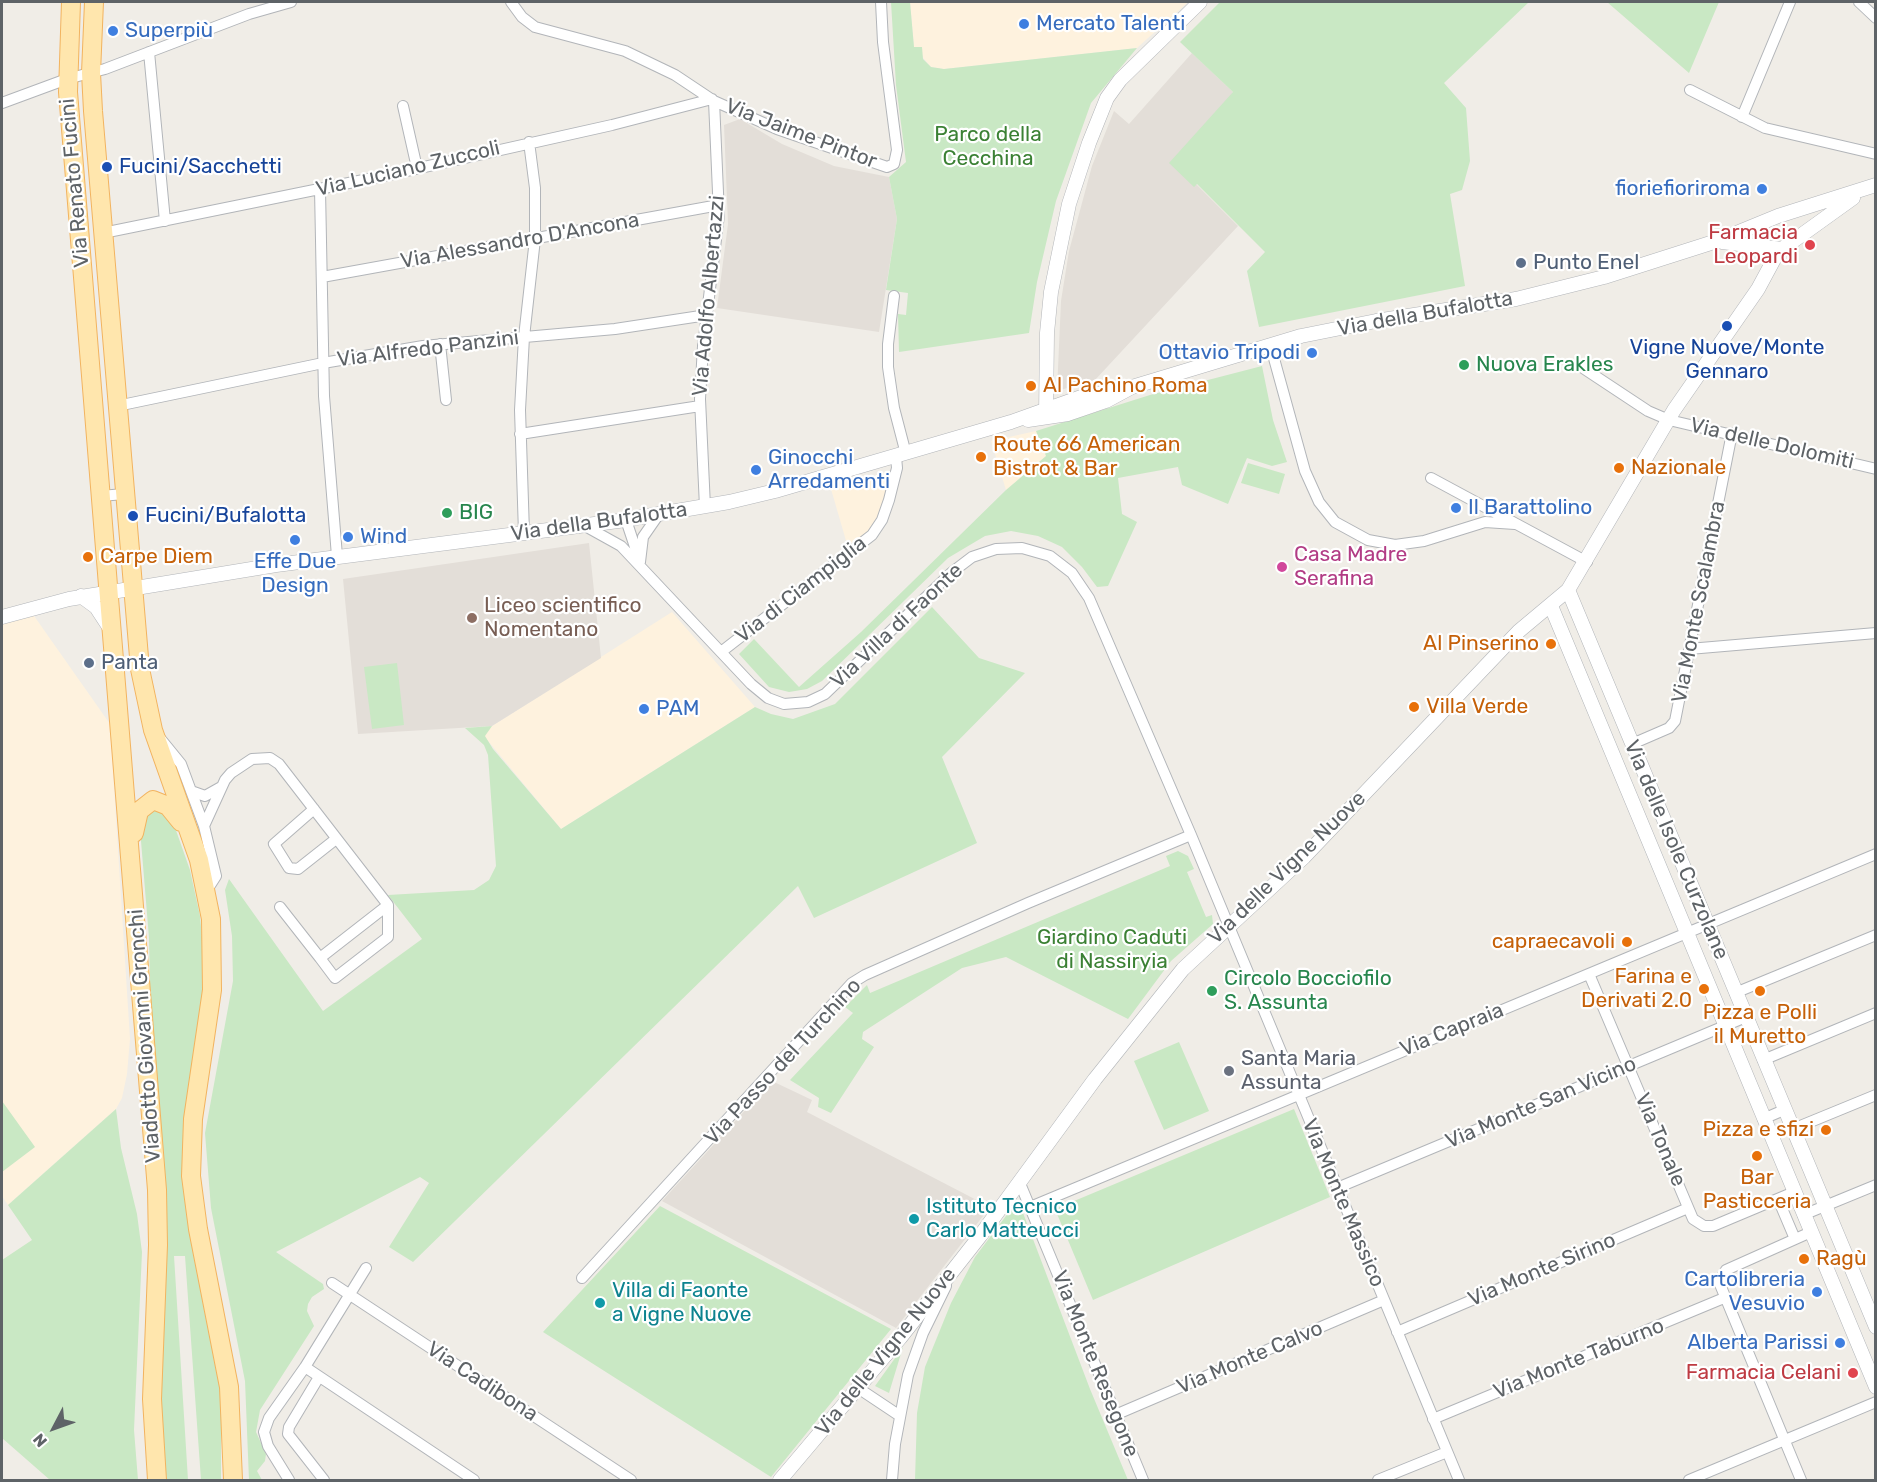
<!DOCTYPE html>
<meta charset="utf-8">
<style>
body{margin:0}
#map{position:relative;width:1877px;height:1482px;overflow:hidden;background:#f0ede7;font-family:Rubik,sans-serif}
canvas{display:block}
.frame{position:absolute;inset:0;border:3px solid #5e6367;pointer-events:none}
.north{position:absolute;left:24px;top:1398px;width:60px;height:60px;-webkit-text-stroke:4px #fff;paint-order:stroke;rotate:229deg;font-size:16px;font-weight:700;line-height:24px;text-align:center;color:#5e6367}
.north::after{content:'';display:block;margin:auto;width:21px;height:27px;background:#5e6367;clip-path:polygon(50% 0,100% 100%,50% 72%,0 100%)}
</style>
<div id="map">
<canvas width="1877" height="1482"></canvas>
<div class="frame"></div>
<div class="north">N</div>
</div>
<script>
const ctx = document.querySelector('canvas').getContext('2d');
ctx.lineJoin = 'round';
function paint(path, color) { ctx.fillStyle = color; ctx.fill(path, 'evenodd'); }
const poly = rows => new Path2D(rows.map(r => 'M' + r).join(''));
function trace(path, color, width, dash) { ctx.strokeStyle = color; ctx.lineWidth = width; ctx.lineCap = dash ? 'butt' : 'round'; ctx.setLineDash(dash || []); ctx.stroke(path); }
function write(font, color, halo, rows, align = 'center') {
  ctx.font = font + ' Rubik,sans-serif'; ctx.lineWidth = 4.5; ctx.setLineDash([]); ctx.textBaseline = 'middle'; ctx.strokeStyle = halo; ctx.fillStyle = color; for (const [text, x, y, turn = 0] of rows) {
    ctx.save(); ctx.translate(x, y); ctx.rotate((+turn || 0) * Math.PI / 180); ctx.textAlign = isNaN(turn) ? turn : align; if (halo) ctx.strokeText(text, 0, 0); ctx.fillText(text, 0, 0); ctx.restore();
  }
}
const commercial = poly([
 [910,2,1188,2,1137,48,944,69,931,67,914,47],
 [1036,431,1047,456,1006,490,991,441],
 [894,470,878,522,849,551,831,489],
 [672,612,755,707,561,829,484,736,492,726],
 [32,613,110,724,130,1039,127,1074,122,1098,116,1109,8,1205,2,1196,2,621]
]);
const education = poly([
 [1192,53,1233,92,1194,186,1196,184,1238,226,1095,380,1057,391,1061,301,1069,251,1092,166,1114,111,1129,124],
 [740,119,782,144,834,166,889,177,897,219,879,332,717,308,728,224,724,125],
 [589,543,601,658,492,726,358,734,343,579],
 [772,1081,812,1100,807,1112,990,1207,896,1328,662,1201]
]);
const green = poly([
 [891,2,910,2,914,47,922,47,923,59,931,67,944,69,1137,48,1091,103,1056,201,1037,282,1029,333,899,352,898,314,906,315,908,293,886,290,897,219,889,177,906,162,896,85],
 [1220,2,1529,2,1444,83,1466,108,1470,161,1462,190,1450,194,1465,286,1259,327,1247,271,1265,252,1197,184,1194,187,1169,163,1233,92,1180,42],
 [1607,2,1719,2,1689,73],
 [1262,366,1273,420,1287,462,1272,466,1247,458,1228,504,1182,485,1178,467,1118,478,1122,514,1137,522,1108,586,1097,587,1082,567,1062,547,1038,536,1011,531,985,536,948,558,822,681,807,689,789,692,769,687,739,654,754,639,799,687,861,632,1006,490,1046,456,1036,431,1150,395],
 [1248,463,1285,474,1279,494,1241,483],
 [932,607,979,658,1025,673,942,757,977,843,814,918,798,886,413,1262,389,1247,429,1183,420,1177,276,1252,323,1284,324,1289,312,1297,308,1304,307,1311,314,1326,260,1410,256,1432,266,1454,265,1461,257,1471,262,1480,249,1480,245,1381,211,1208,205,1133,233,981,232,936,225,890,229,879,323,1011,422,939,388,895,474,890,489,880,496,866,488,755,484,745,465,728,492,726,485,736,493,749,561,829,755,707,771,714,793,719,835,704],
 [397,663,404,725,372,729,364,667],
 [154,804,172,819,190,870,200,916,206,980,189,1097,217,1343,221,1402,221,1480,201,1480,185,1256,174,1256,188,1480,167,1480,160,1432,149,938,140,829,142,812],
 [1178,851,1188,856,1194,869,1187,872,1206,917,1212,915,1213,924,1171,961,1128,1019,1006,957,962,968,863,1032,862,1039,874,1047,831,1113,818,1107,819,1098,790,1080,853,1013,845,1007,867,985,870,993,1170,866,1166,856],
 [1179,1042,1209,1111,1164,1130,1134,1061],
 [2,1101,35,1147,2,1172],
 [116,1109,121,1148,137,1214,142,1252,134,1430,138,1480,50,1480,2,1438,2,1260,32,1240,8,1205],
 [1294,1109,1330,1197,1093,1300,1055,1209],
 [1020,1205,1090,1389,1128,1480,915,1480,917,1413,925,1367,951,1303,975,1257,1012,1208],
 [660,1206,891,1329,771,1477,543,1332],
 [903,1347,889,1393,875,1386]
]);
const minor = poly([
 [511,2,522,17,535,27,625,51,675,75,714,101,777,129,887,167,894,164,897,150,883,42,881,2],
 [1859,2,1876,18],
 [149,52,165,221],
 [1690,90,1765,128,1876,154],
 [2,103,67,79,105,69,249,14,291,2],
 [403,106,417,168],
 [1742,117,1790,2],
 [320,189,324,396,337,556],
 [103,233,393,174,612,125,712,99],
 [322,277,719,205],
 [894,296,888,344,888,367,894,408,906,454],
 [440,344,446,400],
 [1270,344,1305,471,1319,502,1335,522,1368,540,1395,545,1424,541,1485,522,1515,524],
 [1580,366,1648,411,1669,420,1876,469],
 [117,406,323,363,423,346,615,329,707,315],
 [520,434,700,406],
 [1431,478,1587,562],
 [101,496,124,494],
 [705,507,700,399,703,346,719,215,714,101],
 [626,520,638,556],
 [585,526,621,546,751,684,768,698,784,704,808,702,825,694,951,573,972,557,996,549,1022,548,1050,556,1072,573,1089,598,1191,835,1459,1480],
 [524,533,520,410,524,337,535,239,535,188,529,142],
 [640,562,643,537,659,514],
 [1689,649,1876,633],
 [721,652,872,535,882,520,889,500,897,468,896,457],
 [159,737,181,764,204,826,216,876,207,890],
 [1632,744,1669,728,1675,721,1732,433],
 [191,791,205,796,221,787],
 [314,809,274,844,289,868,298,869,336,839],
 [204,826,225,780,231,773,252,759,270,758,279,764,388,905,388,937,335,978,320,958,388,905],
 [280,907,320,958],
 [1589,974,1693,1219,1704,1226,1713,1226,1794,1192],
 [1735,993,1876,935],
 [1763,1060,1876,1013],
 [1763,1119,1784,1110],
 [1793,1129,1876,1095],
 [1019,1181,1143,1480],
 [1337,1188,1746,1017],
 [1778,1199,1795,1239],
 [1030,1207,1876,854],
 [1803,1215,1876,1185],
 [582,1278,852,983,865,975,1028,903,1191,835],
 [332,1283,631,1480],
 [1397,1332,1688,1208],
 [305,1367,366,1268],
 [319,1377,289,1427,288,1434,324,1480],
 [858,1388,900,1416],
 [1115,1415,1384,1300],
 [1433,1419,1724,1298],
 [289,1480,268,1446,264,1432,269,1418,305,1367,474,1480],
 [892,1480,895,1444,908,1375,923,1333,946,1286],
 [1378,1480,1447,1452],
 [1689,1480,1876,1402],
 [1801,1480,1719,1282,1726,1270,1811,1232]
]);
const tertiary = poly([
 [1722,242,1782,249,1853,198],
 [1046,416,1047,333,1051,292,1069,204,1089,143,1107,98,1120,80,1200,2],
 [1028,420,1068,414,1106,401,1132,387,1301,336,1376,321,1516,299,1604,277,1717,241,1778,216,1876,185],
 [1568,590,1876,1327],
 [81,596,96,607,111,630],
 [1551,606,1876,1387],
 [2,617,69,599,276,565,618,521,729,502,775,491,1011,422,1081,397,1132,387],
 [780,1480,900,1338,980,1236,1095,1079,1183,969,1304,857,1519,631,1568,590,1674,410,1758,289,1779,250]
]);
const primary = poly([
 [71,2,68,92,157,1190,158,1245,152,1399,157,1480],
 [94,2,91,73,93,111,140,669,153,730,199,860,211,919,212,990,193,1119,191,1176,198,1229,229,1387,233,1480],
 [134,833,139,811,153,800,168,806,181,822]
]);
const markers = [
 [1024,24,6,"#3f7fe0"],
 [113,31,6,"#3f7fe0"],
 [107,167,6,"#1a4fb4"],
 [1762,189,6,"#3f7fe0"],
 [1810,245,6,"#e0444e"],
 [1521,263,6,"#5c6f8a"],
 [1727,326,6,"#1a4fb4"],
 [1312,353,6,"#3f7fe0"],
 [1464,365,6,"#2e9e5b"],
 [1031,386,6,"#e8710a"],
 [981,457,6,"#e8710a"],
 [1619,468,6,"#e8710a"],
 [756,470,6,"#3f7fe0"],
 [1456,508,6,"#3f7fe0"],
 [447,513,6,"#2e9e5b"],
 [133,516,6,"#1a4fb4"],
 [348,537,6,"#3f7fe0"],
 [295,540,6,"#3f7fe0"],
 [88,557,6,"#e8710a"],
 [1282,567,6,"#d1479c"],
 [472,618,6,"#8d6e63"],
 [1551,644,6,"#e8710a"],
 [89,663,6,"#5c6f8a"],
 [1414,707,6,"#e8710a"],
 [644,709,6,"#3f7fe0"],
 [1627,942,6,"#e8710a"],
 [1704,989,6,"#e8710a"],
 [1212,991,6,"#2e9e5b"],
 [1760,991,6,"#e8710a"],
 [1229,1071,6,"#6b7280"],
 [1826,1130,6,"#e8710a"],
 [1757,1156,6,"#e8710a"],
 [914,1219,6,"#0f9aa8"],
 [1804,1259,6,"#e8710a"],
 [1817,1292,6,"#3f7fe0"],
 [600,1303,6,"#0f9aa8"],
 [1840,1343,6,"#3f7fe0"],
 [1853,1373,6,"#e0444e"]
];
const shopNames = [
 ["Mercato Talenti",1036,24],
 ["Superpiù",125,31],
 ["fioriefioriroma",1750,189,"right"],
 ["Ottavio Tripodi",1300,353,"right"],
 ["Ginocchi",768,458],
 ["Arredamenti",768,482],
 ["Il Barattolino",1468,508],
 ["Wind",360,537],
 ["Effe Due",295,562,"center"],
 ["Design",295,586,"center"],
 ["PAM",656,709],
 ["Cartolibreria",1805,1280,"right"],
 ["Vesuvio",1805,1304,"right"],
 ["Alberta Parissi",1828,1343,"right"]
];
const streetNames = [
 ["Via Jaime Pintor",801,134,21],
 ["Via Luciano Zuccoli",408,169,-13],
 ["Via Renato Fucini",75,183,-95],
 ["Via Alessandro D'Ancona",520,241,-10],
 ["Via Adolfo Albertazzi",709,296,-85],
 ["Via della Bufalotta",1425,314,-10],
 ["Via Alfredo Panzini",428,349,-7],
 ["Via delle Dolomiti",1772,444,13],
 ["Via della Bufalotta",599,522,-8],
 ["Via di Ciampiglia",801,590,-38],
 ["Via Monte Scalambra",1699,602,-79],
 ["Via Villa di Faonte",897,626,-43],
 ["Via delle Isole Curzolane",1676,850,67],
 ["Via delle Vigne Nuove",1287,868,-44],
 ["Via Capraia",1452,1030,-22],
 ["Viadotto Giovanni Gronchi",145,1036,-94],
 ["Via Passo del Turchino",783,1062,-47],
 ["Via Monte San Vicino",1541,1103,-23],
 ["Via Tonale",1660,1140,67],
 ["Via Monte Massico",1343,1203,67],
 ["Via Monte Sirino",1542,1270,-23],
 ["Via delle Vigne Nuove",886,1352,-51],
 ["Via Monte Calvo",1250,1358,-23],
 ["Via Monte Taburno",1579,1359,-22],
 ["Via Monte Resegone",1095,1364,68],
 ["Via Cadibona",482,1382,33]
];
const parkNames = [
 ["Parco della",988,135],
 ["Cecchina",988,159],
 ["Giardino Caduti",1112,938],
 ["di Nassiryia",1112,962]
];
const transitNames = [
 ["Fucini/Sacchetti",119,167],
 ["Vigne Nuove/Monte",1727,348,"center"],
 ["Gennaro",1727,372,"center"],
 ["Fucini/Bufalotta",145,516]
];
const healthNames = [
 ["Farmacia",1798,233],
 ["Leopardi",1798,257],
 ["Farmacia Celani",1841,1373]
];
const serviceNames = [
 ["Punto Enel",1533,263],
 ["Panta",101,663]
];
const leisureNames = [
 ["Nuova Erakles",1476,365],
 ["BIG",459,513],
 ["Circolo Bocciofilo",1224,979],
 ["S. Assunta",1224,1003]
];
const foodNames = [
 ["Al Pachino Roma",1043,386],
 ["Route 66 American",993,445],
 ["Bistrot & Bar",993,469],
 ["Nazionale",1631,468],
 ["Carpe Diem",100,557],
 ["Al Pinserino",1539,644,"right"],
 ["Villa Verde",1426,707],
 ["capraecavoli",1615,942,"right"],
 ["Farina e",1692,977,"right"],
 ["Derivati 2.0",1692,1001,"right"],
 ["Pizza e Polli",1760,1013,"center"],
 ["il Muretto",1760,1037,"center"],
 ["Pizza e sfizi",1814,1130,"right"],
 ["Bar",1757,1178,"center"],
 ["Pasticceria",1757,1202,"center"],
 ["Ragù",1816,1259]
];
const hotelNames = [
 ["Casa Madre",1294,555],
 ["Serafina",1294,579]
];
const educationNames = [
 ["Liceo scientifico",484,606],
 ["Nomentano",484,630]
];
const worshipNames = [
 ["Santa Maria",1241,1059],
 ["Assunta",1241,1083]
];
const cultureNames = [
 ["Istituto Tecnico",926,1207],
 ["Carlo Matteucci",926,1231],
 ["Villa di Faonte",612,1291],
 ["a Vigne Nuove",612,1315]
];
paint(commercial, '#fef2de');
paint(education, '#e3ded8');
paint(green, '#c9e8c4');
trace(minor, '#b2b5b9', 12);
trace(tertiary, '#b2b5b9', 15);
trace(primary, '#f2b35f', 20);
trace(minor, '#fff', 10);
trace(tertiary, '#fff', 14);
trace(primary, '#ffe6ad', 18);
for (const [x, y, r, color] of markers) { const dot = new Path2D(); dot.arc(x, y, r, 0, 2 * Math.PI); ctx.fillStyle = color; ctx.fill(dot); trace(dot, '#fff', 2); }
write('21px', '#366cbe', '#fff', shopNames, 'left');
write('21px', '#5e6367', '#fff', streetNames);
write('21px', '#3b8134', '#fff', parkNames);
write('21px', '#164399', '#fff', transitNames, 'left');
write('21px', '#be3a42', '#fff', healthNames, 'right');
write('21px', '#4e5e75', '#fff', serviceNames, 'left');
write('21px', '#27864d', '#fff', leisureNames, 'left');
write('21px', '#c56008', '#fff', foodNames, 'left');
write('21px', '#b23c85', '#fff', hotelNames, 'left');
write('21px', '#785e54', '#fff', educationNames, 'left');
write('21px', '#5b616d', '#fff', worshipNames, 'left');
write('21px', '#0d838f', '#fff', cultureNames, 'left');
</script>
